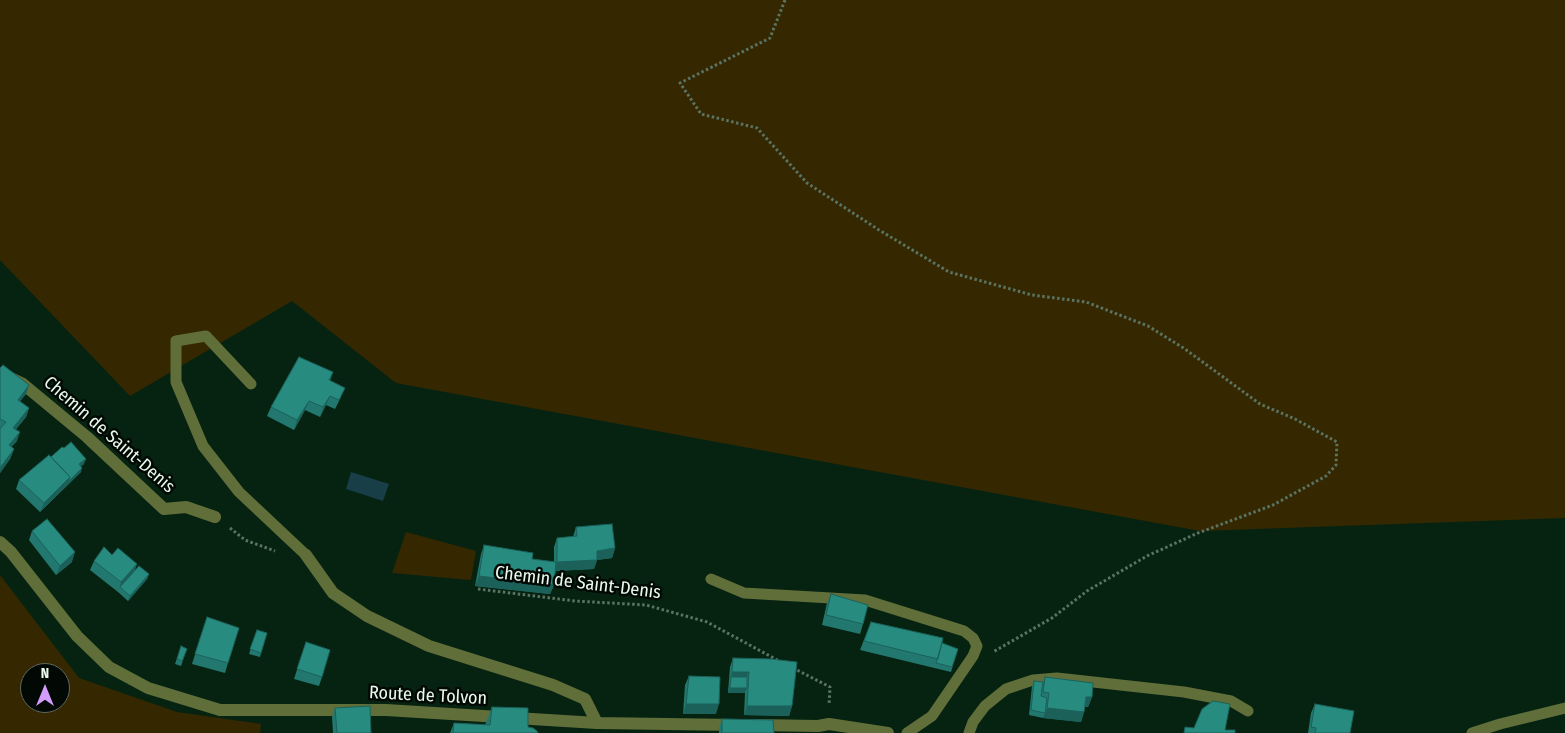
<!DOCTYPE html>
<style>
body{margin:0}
#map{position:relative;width:1565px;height:733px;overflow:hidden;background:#062311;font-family:"Fira Sans Condensed",sans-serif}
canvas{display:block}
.north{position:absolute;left:20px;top:663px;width:50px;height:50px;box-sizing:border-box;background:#020904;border:1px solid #5e6961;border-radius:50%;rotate:0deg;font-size:14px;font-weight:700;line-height:20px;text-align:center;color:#e9faed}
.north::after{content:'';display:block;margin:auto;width:18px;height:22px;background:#d39cfc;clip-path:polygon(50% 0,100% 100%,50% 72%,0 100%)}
</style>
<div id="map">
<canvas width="1565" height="733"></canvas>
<div class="north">N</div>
</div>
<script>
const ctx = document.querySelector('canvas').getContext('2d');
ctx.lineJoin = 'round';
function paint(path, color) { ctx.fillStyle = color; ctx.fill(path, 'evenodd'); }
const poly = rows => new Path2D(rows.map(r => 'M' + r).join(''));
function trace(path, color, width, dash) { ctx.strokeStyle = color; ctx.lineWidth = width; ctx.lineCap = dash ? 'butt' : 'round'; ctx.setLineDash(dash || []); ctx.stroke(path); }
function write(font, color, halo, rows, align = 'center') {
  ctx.font = font + ' "Fira Sans Condensed",sans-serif'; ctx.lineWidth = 5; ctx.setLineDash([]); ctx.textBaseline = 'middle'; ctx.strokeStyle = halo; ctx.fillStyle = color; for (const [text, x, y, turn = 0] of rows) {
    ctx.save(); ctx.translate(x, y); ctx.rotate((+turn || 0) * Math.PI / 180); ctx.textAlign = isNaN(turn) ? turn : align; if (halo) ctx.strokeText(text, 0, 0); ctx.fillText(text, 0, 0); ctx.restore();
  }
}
const green = poly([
 [0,0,1565,0,1565,518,1200,531,396,383,292,301,130,396,0,260],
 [406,532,476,551,471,580,392,573],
 [0,575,79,678,177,712,261,724,260,733,0,733],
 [30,673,60,673,60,703,30,703]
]);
const water = poly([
 [351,472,389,484,383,501,346,489]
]);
const path = poly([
 [785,0,770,38,680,83,701,114,757,128,807,183,879,230,949,272,1032,295,1086,302,1148,326,1185,349,1260,404,1295,419,1337,442,1336,465,1326,476,1273,505,1198,533,1147,556,1087,591,1052,618,993,652],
 [230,528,245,540,275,551],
 [478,589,575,601,646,605,707,622,781,662],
 [793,668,830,687,829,705]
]);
const service = poly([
 [251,384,206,336,176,341,176,382,203,446,239,492,306,555],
 [711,579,744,593,865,600,964,631,973,638,977,646,973,656,932,716,907,733],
 [969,733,973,722,985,706,1006,689,1033,680,1057,678,1184,692,1231,701,1248,711],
 [1472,733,1500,724,1565,708]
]);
const minor = poly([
 [0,373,23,384,87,437,164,509,186,507,215,517],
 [0,542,11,552,77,636,109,667,148,688,220,710,386,710,597,723,736,725],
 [306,555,333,593,367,616,429,646,553,685,585,699,597,723],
 [756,725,818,726,829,724,888,733]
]);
const wall = poly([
 [0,368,29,385,26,394,20,401,29,408,26,417,16,429,17,441,11,447,14,449,10,459,0,473],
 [333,372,330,381,341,397,335,409,326,405,320,417,305,410,294,430,267,416,271,407],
 [51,457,84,464,81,466,81,472,40,512,16,489,19,480],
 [576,527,615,548,612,558,597,560,594,569,555,571,554,585,550,594,475,586,481,554,484,545,532,559,554,562,554,547,557,538,573,537],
 [32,531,72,562,56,575,29,540],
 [112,555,135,570,149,574,147,579,128,601,118,592,90,570,94,561],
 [831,594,863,624,860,634,822,625,827,603],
 [871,622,958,649,951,672,860,650],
 [204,626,228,663,225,673,192,664],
 [257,630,267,633,260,657,249,654],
 [306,642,322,677,319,686,294,679],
 [181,646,187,649,181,666,175,664],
 [733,658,792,706,789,716,744,715,745,693,728,693,730,667],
 [689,676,716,714,683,714,685,685],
 [1045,677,1092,697,1088,707,1085,707,1084,712,1081,722,1043,718,1029,715,1032,686,1034,681,1043,682],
 [1315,704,1350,733,1308,733,1311,713],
 [492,707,528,727,538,733,450,733,454,723,485,725],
 [335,708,371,733,333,733,332,717],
 [722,719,774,733,719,733,719,728]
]);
const shadedWall = poly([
 [29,385,26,394,14,409,18,400],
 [330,396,326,405,320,417,323,407],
 [309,401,305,410,294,430,297,420],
 [29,408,26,417,10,437,13,428],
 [20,432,17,441,5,454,9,445],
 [14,449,10,459,0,473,0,468],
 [86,459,84,464,78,469,79,464],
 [82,468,81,472,40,512,44,503,70,477],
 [615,548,612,558,597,560,594,569,554,571,557,562,597,551],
 [75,552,72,562,56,575,60,566],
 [137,564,134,574,120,587,121,582],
 [149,574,147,579,128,601,130,596],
 [479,576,554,585,550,594,475,586],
 [732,672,749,672,745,681,731,677],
 [730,688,747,688,745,693,728,693],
 [1086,697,1092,697,1088,707,1082,706],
 [686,704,719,704,716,714,683,714],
 [747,706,792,706,789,716,744,715],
 [1047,708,1084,712,1081,722,1043,718]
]);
const building = poly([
 [299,357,333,372,329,380,345,388,339,400,330,396,323,407,309,401,297,420,271,407,299,357],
 [3,365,29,385,18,400,29,408,13,428,20,432,9,445,14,449,0,468,0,429,6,422,0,419,0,368,3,365],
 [71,442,86,459,79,464,82,468,68,482,70,477,51,457,62,447,64,448,71,442],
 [49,455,70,477,44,503,19,480,49,455],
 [47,519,75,552,60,566,32,531,47,519],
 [612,524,615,548,597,551,597,560,557,562,557,538,577,536,576,527,612,524],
 [484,545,533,553,532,559,556,562,554,585,479,576,484,545],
 [104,547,112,555,118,548,137,564,121,582,94,561,104,547],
 [139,566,149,574,130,596,120,587,139,566],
 [831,594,868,605,863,624,826,615,831,594],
 [207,617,239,628,228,663,195,654,207,617],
 [871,622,943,638,938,659,864,641,871,622],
 [257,630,267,633,261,653,250,649,257,630],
 [306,642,330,650,322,677,297,669,306,642],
 [942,643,958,649,952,667,936,663,942,643],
 [181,646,187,649,182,661,177,659,181,646],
 [733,658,771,659,797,662,792,706,747,706,749,672,732,672,733,658],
 [689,676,720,677,719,704,686,704,689,676],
 [731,677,747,677,747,688,730,688,731,677],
 [1045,677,1093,683,1092,697,1086,697,1084,712,1047,708,1049,693,1043,692,1045,677],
 [1034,681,1043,682,1041,696,1047,698,1045,713,1031,710,1034,681],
 [1213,701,1230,704,1225,730,1235,730,1235,733,1184,733,1185,727,1194,728,1202,709,1213,701],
 [1315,704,1354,711,1350,733,1315,733,1316,728,1311,727,1315,704],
 [370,706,371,733,337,733,335,708,370,706],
 [492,707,528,708,528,727,533,728,537,731,538,733,453,733,454,723,490,725,492,707],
 [722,719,773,720,774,733,722,733,722,719]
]);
const streetNames = [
 ["Chemin de Saint-Denis",109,435,41],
 ["Chemin de Saint-Denis",578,583,7],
 ["Route de Tolvon",428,696,3]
];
paint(green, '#352800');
paint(water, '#183e47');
trace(path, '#5a7363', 3, [2.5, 2.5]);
trace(service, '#606e39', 11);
trace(minor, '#606e39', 12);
paint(wall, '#22786e');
paint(shadedWall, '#1b615a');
paint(building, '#278b80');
trace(building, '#1b615a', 1);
write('18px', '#e9faed', '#020904', streetNames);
</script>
